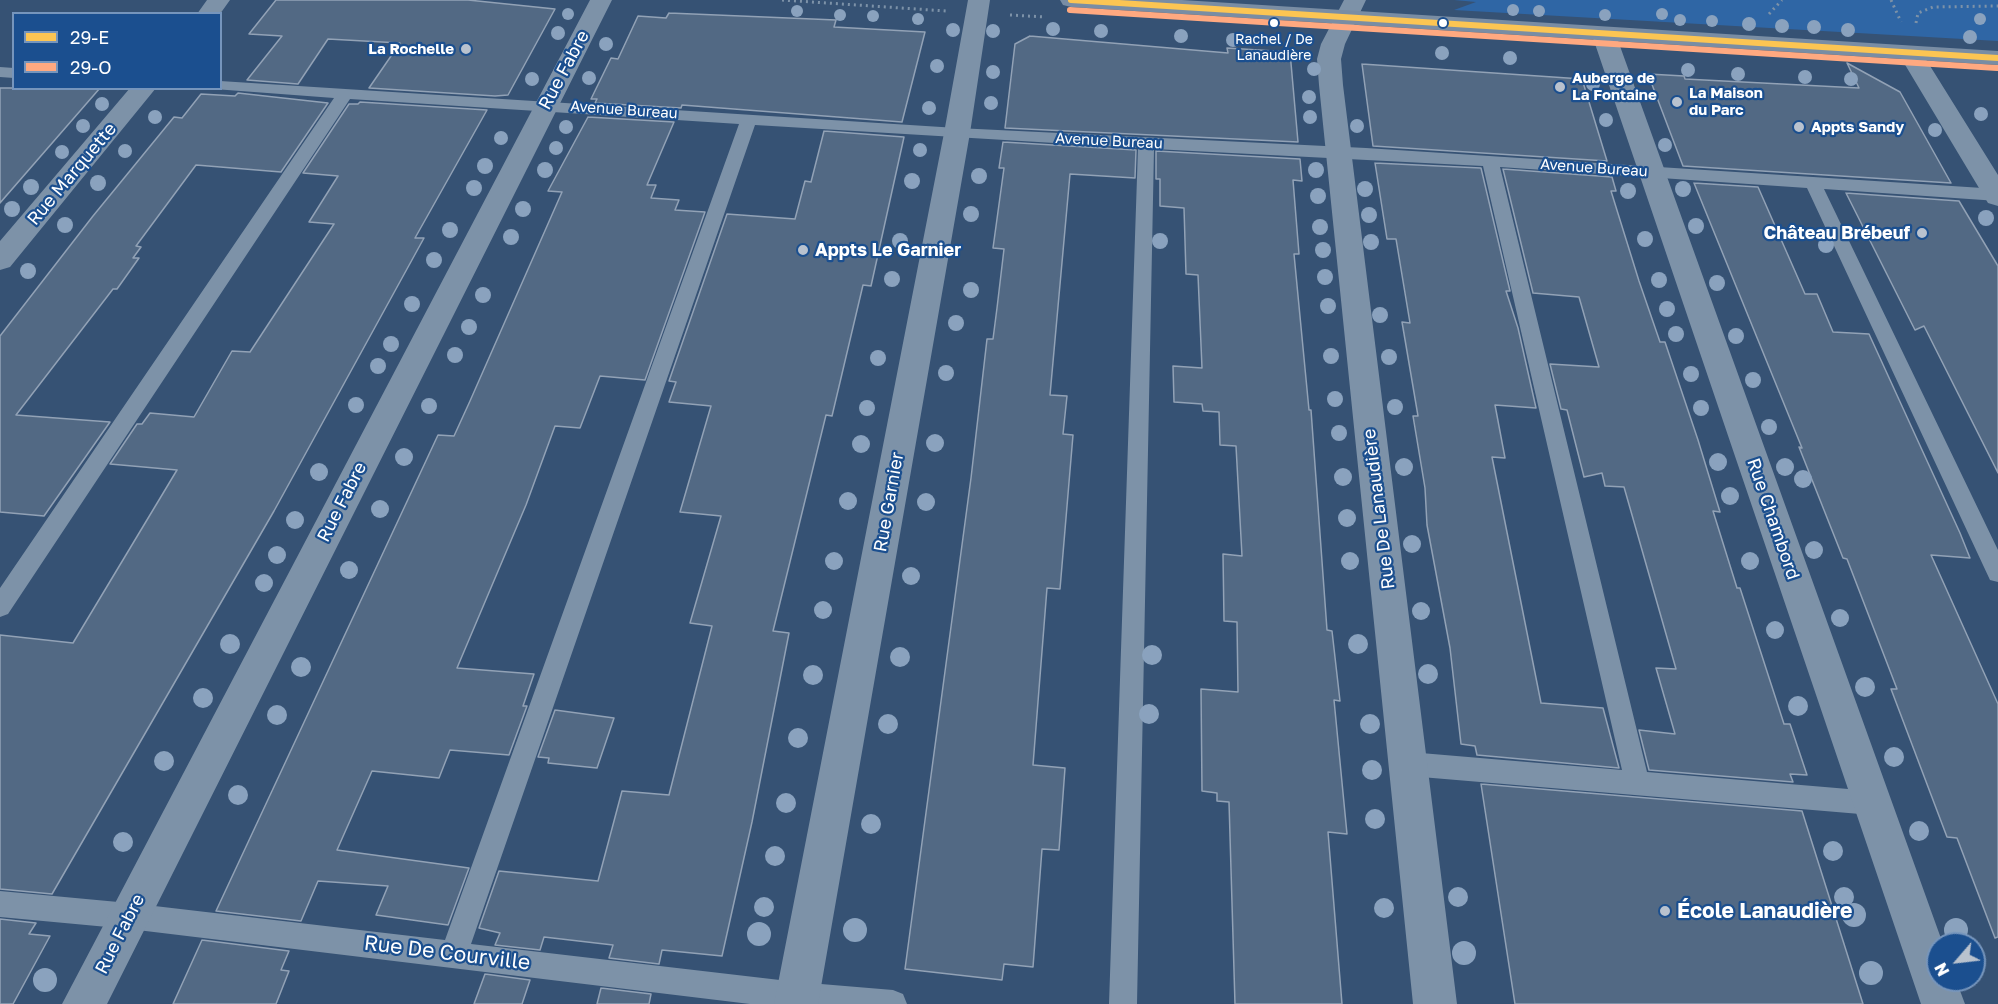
<!DOCTYPE html>
<html>
<head>
<meta charset="utf-8">
<style>
  body { margin:0 }
  #map { position:relative; width:1998px; height:1004px; overflow:hidden; background:#365274; font-family:"Golos Text",sans-serif }
  canvas { display:block }
  .legend { position:absolute; left:12px; top:12px; width:210px; height:78px; box-sizing:border-box; background:#1b4f8f; border:2px solid #7695bc; margin:0; padding:8px 10px; list-style:none; font-size:18px; color:#fff }
  .legend li { display:flex; align-items:center; gap:12px; height:30px }
  .legend b { width:30px; border:2px solid #7695bc }
  .north { position:absolute; left:1926px; top:932px; width:60px; height:60px; box-sizing:border-box; background:#1b4f8f; border:2px solid #7695bc; border-radius:50%; rotate:242deg; font-size:16px; font-weight:700; line-height:24px; text-align:center; color:#fff }
  .north::after { content:''; display:block; margin:auto; width:21px; height:27px; background:#b9c2ce; clip-path:polygon(50% 0,100% 100%,50% 72%,0 100%) }
</style>
</head>
<body>
<div id="map">
<canvas width="1998" height="1004"></canvas>
<ul class="legend">
<li><b style="height:8px;background:#fcc553"></b>29-E</li>
<li><b style="height:8px;background:#ffa980"></b>29-O</li>
</ul>
<div class="north">N</div>
</div>
<script>
const ctx = document.querySelector('canvas').getContext('2d');
ctx.lineJoin = 'round';
function paint(path, color) {
  ctx.fillStyle = color;
  ctx.fill(path, 'evenodd');
}
function toPath(rows) {
  const path = new Path2D();
  for (const r of rows) {
    path.moveTo(r[0], r[1]);
    for (let i = 2; i < r.length; i += 2) path.lineTo(r[i], r[i + 1]);
  }
  return path;
}
function trace(path, color, width, dash) {
  ctx.strokeStyle = color;
  ctx.lineWidth = width;
  ctx.lineCap = dash ? 'butt' : 'round';
  ctx.setLineDash(dash || []);
  ctx.stroke(path);
}
function label(font, color, halo, rows, align = 'center') {
  ctx.font = font + ' "Golos Text",sans-serif';
  ctx.lineWidth = 4.5;
  ctx.setLineDash([]);
  ctx.textBaseline = 'middle';
  ctx.strokeStyle = halo;
  ctx.fillStyle = color;
  for (const [text, x, y, turn = 0] of rows) {
    ctx.save();
    ctx.translate(x, y);
    ctx.rotate((+turn || 0) * Math.PI / 180);
    ctx.textAlign = isNaN(turn) ? turn : align;
    if (halo) ctx.strokeText(text, 0, 0);
    ctx.fillText(text, 0, 0);
    ctx.restore();
  }
}
paint(toPath([
  [1454,0,1998,0,1998,41,1454,10,1476,2]
]), '#2f66a5');
const building = toPath([
  [276,0,468,0,555,9,508,95,495,96,369,88,400,43,328,39,298,84,247,80,282,36,249,34,276,0],
  [669,13,836,20,834,27,925,32,902,122,682,105,681,108,595,103,597,99,591,99,611,58,618,59,638,16,666,18,669,13],
  [1030,36,1228,53,1227,48,1290,52,1298,142,1005,128,1015,44,1030,36],
  [1847,63,1900,92,1951,183,1683,166,1648,74,1684,76,1685,79,1859,88,1847,63],
  [1362,64,1582,79,1607,161,1373,146,1362,64],
  [0,88,100,88,0,203,0,88],
  [238,93,328,103,281,172,196,165,136,246,141,247,133,258,139,258,117,289,113,289,16,415,110,422,44,516,0,512,0,336,93,216,174,117,182,118,201,94,235,96,238,93],
  [360,102,487,110,415,238,424,238,274,511,52,894,0,889,0,635,73,643,177,470,110,464,137,424,142,424,150,413,194,417,232,351,250,352,334,224,309,222,338,176,303,173,349,104,358,104,360,102],
  [588,117,674,122,647,185,656,185,651,198,679,200,675,210,705,212,645,380,600,376,580,428,555,426,526,505,457,668,534,674,523,706,527,706,509,755,450,750,439,778,372,771,337,850,469,868,448,925,376,915,388,886,318,881,301,921,216,911,438,435,454,436,470,401,562,192,548,191,588,117],
  [824,131,904,137,871,286,863,285,832,416,826,415,773,631,789,633,752,822,722,956,662,950,659,964,609,958,613,945,544,937,540,950,495,945,500,933,479,928,499,871,598,881,622,791,669,795,712,626,690,623,721,516,680,512,711,406,669,402,676,382,669,381,727,214,795,219,805,181,811,182,824,131],
  [1003,142,1136,150,1135,178,1070,174,1050,395,1067,396,1063,434,1073,435,1060,589,1047,588,1033,765,1065,768,1059,850,1042,849,1033,967,1004,964,1002,980,905,969,971,478,987,339,993,339,997,308,1004,249,993,248,1004,168,999,168,1003,142],
  [1156,151,1300,159,1302,181,1293,180,1299,254,1294,254,1309,410,1311,410,1327,630,1332,631,1340,701,1334,700,1347,834,1328,832,1342,1004,1235,1004,1229,802,1217,801,1217,793,1202,791,1201,689,1238,692,1237,622,1224,621,1223,554,1242,556,1236,446,1220,445,1219,412,1203,411,1202,404,1174,402,1173,366,1202,368,1198,275,1186,274,1184,208,1160,206,1160,179,1156,179,1156,151],
  [1375,163,1481,168,1510,291,1506,291,1518,328,1536,408,1495,405,1505,458,1492,457,1541,703,1603,708,1619,768,1477,755,1475,746,1461,744,1450,648,1427,525,1425,488,1413,416,1418,416,1402,322,1410,323,1396,239,1387,239,1375,163],
  [1503,169,1612,177,1616,191,1611,191,1639,281,1660,342,1665,342,1698,440,1720,512,1713,511,1737,588,1740,588,1784,724,1790,724,1807,775,1790,774,1793,782,1649,770,1639,730,1675,734,1656,668,1676,669,1624,487,1605,486,1602,473,1584,477,1567,410,1561,409,1550,364,1599,367,1579,297,1533,293,1503,169],
  [1694,183,1758,187,1805,294,1817,294,1833,332,1869,334,1960,533,1970,558,1931,555,1998,704,1998,937,1995,938,1957,838,1947,837,1891,689,1897,689,1847,559,1843,558,1799,447,1802,448,1694,183],
  [1846,193,1959,201,1998,266,1998,473,1924,326,1915,330,1846,193],
  [555,710,614,718,597,768,548,763,549,758,538,757,555,710],
  [1481,784,1802,811,1863,1004,1515,1004,1481,784],
  [0,919,36,923,29,934,50,936,13,1004,0,1004,0,919],
  [202,940,289,951,281,970,289,971,276,1004,173,1004,202,940],
  [485,974,530,980,522,1004,474,1004,485,974],
  [601,988,651,994,649,1004,597,1004,601,988]
]);
paint(building, '#526984');
trace(building, '#92a2b6', 1.5);
trace(toPath([
  [782,0,946,11],
  [1891,0,1901,22],
  [1769,14,1782,0],
  [1010,15,1045,17],
  [1916,23,1918,13,1933,7,1998,6]
]), '#7d92a8', 3, [2, 4]);
paint(toPath([
  [0,67,14,68,14,78,0,77,0,67],
  [220,81,957,128,1366,148,1998,189,1998,201,1824,189,1998,550,1998,582,1990,580,1807,188,1500,167,1647,772,1872,791,1881,794,1884,803,1881,812,1872,815,1409,776,1400,772,1397,764,1400,756,1409,752,1622,770,1483,166,1154,149,1137,1004,1109,1004,1138,148,755,125,471,944,797,982,893,990,903,994,907,1004,750,1004,129,929,0,917,0,891,129,903,445,940,739,124,350,99,8,614,0,617,0,588,334,98,214,89,220,88,220,81]
]), '#7d92a8');
paint(toPath([
  [207,0,230,0,220,14,197,14,207,0],
  [590,0,612,0,107,1004,62,1004,590,0],
  [968,0,990,0,970,133,818,1004,774,1004,944,133,968,0],
  [1344,0,1366,0,1345,44,1341,59,1343,85,1457,1004,1413,1004,1319,85,1317,59,1321,44,1344,0],
  [1604,28,1612,30,1616,35,1943,944,1938,944,1938,980,1956,980,1965,1004,1921,1004,1592,35,1596,30,1604,28],
  [1910,46,1918,48,1922,53,1998,175,1998,206,1988,203,1898,53,1902,48,1910,46],
  [130,88,156,88,10,267,0,270,0,241,130,88]
]), '#7d92a8');
paint(toPath([
  [1060,0,1182,0,1998,51,1998,65,1071,7,1063,5,1060,0]
]), '#798da4');
trace(toPath([
  [1071,0,1998,58]
]), '#fcc553', 6);
trace(toPath([
  [1070,10,1997,68]
]), '#ffa980', 6);
ctx.fillStyle = '#8aa2be';
for (const [x, y, r] of [
  [1513,10,6],
  [797,11,6],
  [1539,11,6],
  [568,14,6],
  [1662,14,6],
  [840,15,6],
  [1605,15,6],
  [873,16,6],
  [918,19,6],
  [1980,19,6],
  [1680,20,6],
  [1712,21,6],
  [1749,24,7],
  [1782,26,7],
  [1814,27,7],
  [1053,29,7],
  [953,30,7],
  [1848,30,7],
  [993,31,7],
  [1101,31,7],
  [558,33,7],
  [1181,36,7],
  [1970,37,7],
  [1233,40,7],
  [606,44,7],
  [1442,53,7],
  [1510,58,7],
  [937,66,7],
  [1314,69,7],
  [1688,70,7],
  [993,72,7],
  [1738,74,7],
  [1805,77,7],
  [589,78,7],
  [532,79,7],
  [1851,79,7],
  [1593,84,7],
  [1309,97,7],
  [991,103,7],
  [102,104,7],
  [929,108,7],
  [1981,114,7],
  [155,117,7],
  [1310,117,7],
  [1606,120,7],
  [83,126,7],
  [1357,126,7],
  [566,127,7],
  [1935,130,7],
  [501,138,7],
  [1665,145,7],
  [556,148,7],
  [920,150,7],
  [125,151,7],
  [62,152,7],
  [485,166,8],
  [545,170,8],
  [1316,170,8],
  [979,176,8],
  [912,181,8],
  [98,183,8],
  [31,187,8],
  [474,188,8],
  [1365,189,8],
  [1683,189,8],
  [1628,191,8],
  [1318,196,8],
  [12,209,8],
  [523,209,8],
  [971,214,8],
  [1369,215,8],
  [1986,218,8],
  [65,225,8],
  [1696,226,8],
  [1320,227,8],
  [450,230,8],
  [511,237,8],
  [1645,239,8],
  [900,241,8],
  [1160,241,8],
  [1371,242,8],
  [1826,245,8],
  [1323,250,8],
  [434,260,8],
  [28,271,8],
  [1325,277,8],
  [892,279,8],
  [1659,280,8],
  [1717,283,8],
  [971,290,8],
  [483,295,8],
  [412,304,8],
  [1328,306,8],
  [1667,309,8],
  [1380,315,8],
  [956,323,8],
  [469,327,8],
  [1676,334,8],
  [1736,336,8],
  [391,344,8],
  [455,355,8],
  [1331,356,8],
  [1389,357,8],
  [878,358,8],
  [378,366,8],
  [946,373,8],
  [1691,374,8],
  [1753,380,8],
  [1335,399,8],
  [356,405,8],
  [429,406,8],
  [1395,407,8],
  [867,408,8],
  [1701,408,8],
  [1769,427,8],
  [1339,433,8],
  [935,443,9],
  [861,444,9],
  [404,457,9],
  [1718,462,9],
  [1404,467,9],
  [1785,467,9],
  [319,472,9],
  [1343,477,9],
  [1803,479,9],
  [1730,496,9],
  [848,501,9],
  [926,502,9],
  [380,509,9],
  [1347,518,9],
  [295,520,9],
  [1412,544,9],
  [1814,550,9],
  [277,555,9],
  [834,561,9],
  [1350,561,9],
  [1750,561,9],
  [349,570,9],
  [911,576,9],
  [264,583,9],
  [823,610,9],
  [1421,611,9],
  [1840,618,9],
  [1775,630,9],
  [230,644,10],
  [1358,644,10],
  [1152,655,10],
  [900,657,10],
  [301,667,10],
  [1428,674,10],
  [813,675,10],
  [1865,687,10],
  [203,698,10],
  [1798,706,10],
  [1149,714,10],
  [277,715,10],
  [888,724,10],
  [1370,724,10],
  [798,738,10],
  [1894,757,10],
  [164,761,10],
  [1372,770,10],
  [238,795,10],
  [786,803,10],
  [1375,819,10],
  [871,824,10],
  [1919,831,10],
  [123,842,10],
  [1833,851,10],
  [775,856,10],
  [1458,897,10],
  [1844,897,10],
  [764,907,10],
  [1384,908,10],
  [1854,915,12],
  [855,930,12],
  [1956,930,12],
  [759,934,12],
  [1464,953,12],
  [1871,973,12],
  [45,980,12]
]) {
  ctx.beginPath();
  ctx.arc(x, y, r, 0, 2 * Math.PI);
  ctx.fill();
}
for (const [x, y, r, color] of [
  [1274,23,5,"#fff"],
  [1443,23,5,"#fff"],
  [466,49,6,"#b9c2ce"],
  [1560,87,6,"#b9c2ce"],
  [1677,102,6,"#b9c2ce"],
  [1799,127,6,"#b9c2ce"],
  [1922,233,6,"#b9c2ce"],
  [803,250,6,"#b9c2ce"],
  [1665,911,6,"#b9c2ce"]
]) {
  const dot = new Path2D();
  dot.arc(x, y, r, 0, 2 * Math.PI);
  ctx.fillStyle = color;
  ctx.fill(dot);
  trace(dot, '#1b4f8f', 2);
}
label('14px', '#fff', '#1b4f8f', [
  ["Rachel / De",1274,40],
  ["Lanaudière",1274,56]
]);
label('bold 15px', '#fff', '#1b4f8f', [
  ["La Rochelle",454,49,"right"],
  ["Auberge de",1572,78],
  ["La Fontaine",1572,95],
  ["La Maison",1689,93],
  ["du Parc",1689,110],
  ["Appts Sandy",1811,127]
], 'left');
label('15px', '#fff', '#1b4f8f', [
  ["Avenue Bureau",624,110,4],
  ["Avenue Bureau",1109,141,3],
  ["Avenue Bureau",1594,168,4]
]);
label('18px', '#fff', '#1b4f8f', [
  ["Rue Fabre",564,70,-62],
  ["Rue Marquette",72,174,-50],
  ["Rue Fabre",342,502,-63],
  ["Rue Garnier",889,502,-80],
  ["Rue De Lanaudière",1379,509,-97],
  ["Rue Chambord",1773,519,71],
  ["Rue Fabre",120,934,-63]
]);
label('bold 18px', '#fff', '#1b4f8f', [
  ["Château Brébeuf",1910,233],
  ["Appts Le Garnier",815,250,"left"]
], 'right');
label('bold 21px', '#fff', '#1b4f8f', [
  ["École Lanaudière",1677,911]
], 'left');
label('21px', '#fff', '#1b4f8f', [
  ["Rue De Courville",447,953,7]
]);
</script>
</body>
</html>
